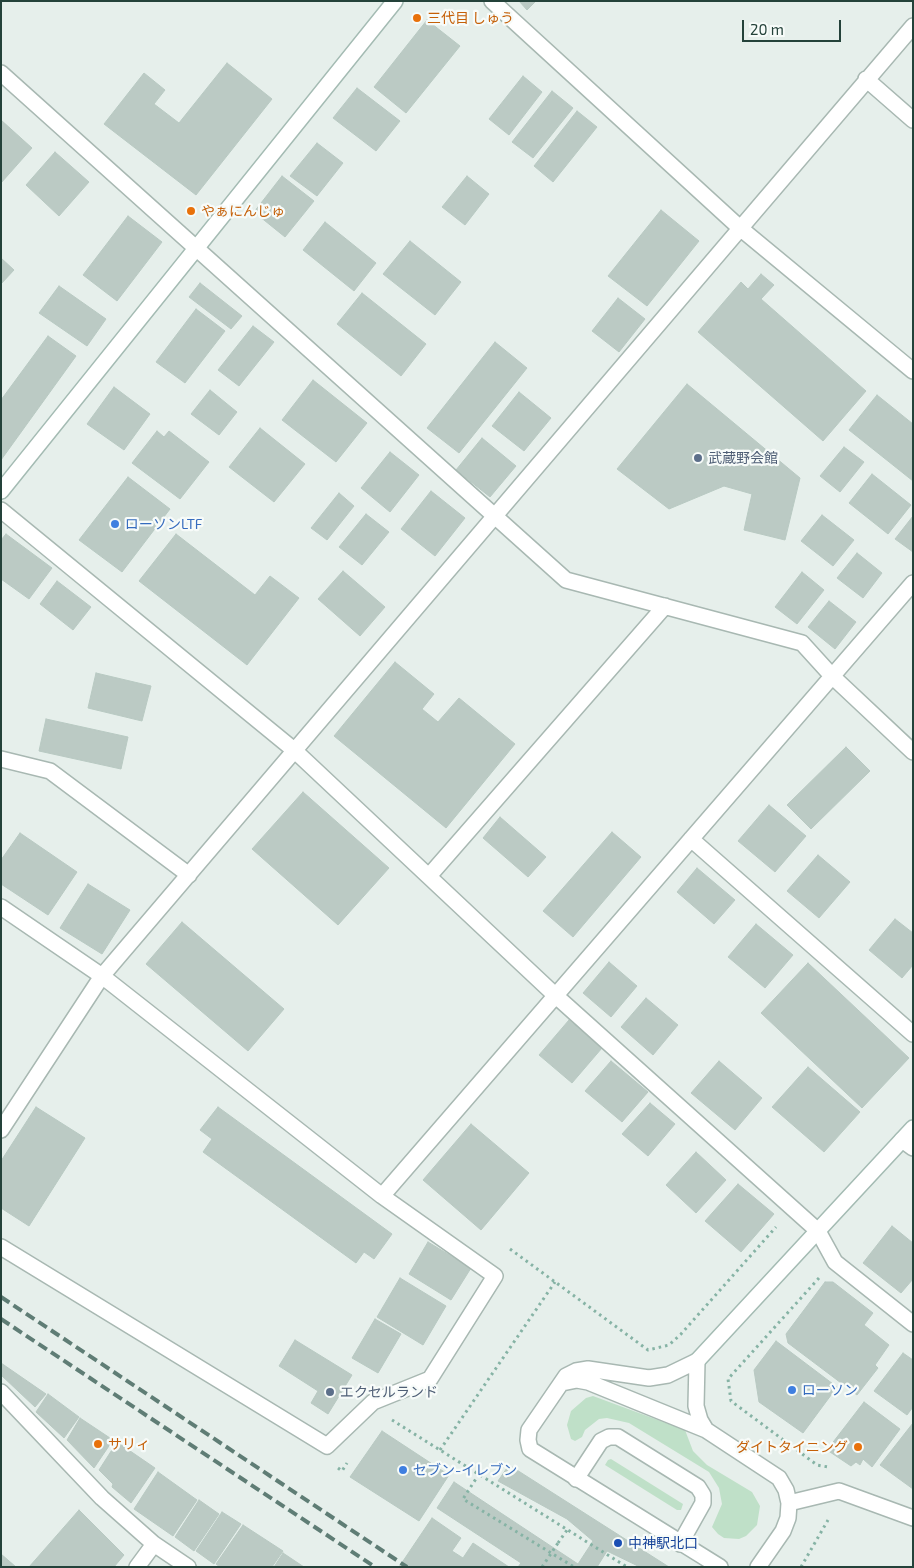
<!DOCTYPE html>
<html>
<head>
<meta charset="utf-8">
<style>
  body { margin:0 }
  #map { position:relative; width:914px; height:1568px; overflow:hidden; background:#e6efeb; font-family:"Exo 2",sans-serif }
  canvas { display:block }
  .frame { position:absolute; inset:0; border:2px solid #24423a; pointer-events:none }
  .scale { position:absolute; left:742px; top:20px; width:99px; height:22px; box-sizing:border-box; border:2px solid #24423a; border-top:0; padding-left:6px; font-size:15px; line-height:18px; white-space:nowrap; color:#24423a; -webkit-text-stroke:4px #f7fbf9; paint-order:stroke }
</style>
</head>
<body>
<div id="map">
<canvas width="914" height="1568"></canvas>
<div class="frame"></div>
<div class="scale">20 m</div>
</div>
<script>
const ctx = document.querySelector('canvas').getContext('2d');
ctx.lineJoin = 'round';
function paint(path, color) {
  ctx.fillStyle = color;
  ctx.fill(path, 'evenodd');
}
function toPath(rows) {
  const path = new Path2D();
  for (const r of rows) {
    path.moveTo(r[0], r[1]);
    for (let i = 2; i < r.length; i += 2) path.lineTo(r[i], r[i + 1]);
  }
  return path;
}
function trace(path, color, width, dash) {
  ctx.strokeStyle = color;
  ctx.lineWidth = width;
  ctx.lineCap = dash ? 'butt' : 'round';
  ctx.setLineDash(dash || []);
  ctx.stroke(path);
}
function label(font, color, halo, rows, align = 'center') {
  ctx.font = font + ' "Exo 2","Noto Sans JP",sans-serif';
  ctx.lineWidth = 4.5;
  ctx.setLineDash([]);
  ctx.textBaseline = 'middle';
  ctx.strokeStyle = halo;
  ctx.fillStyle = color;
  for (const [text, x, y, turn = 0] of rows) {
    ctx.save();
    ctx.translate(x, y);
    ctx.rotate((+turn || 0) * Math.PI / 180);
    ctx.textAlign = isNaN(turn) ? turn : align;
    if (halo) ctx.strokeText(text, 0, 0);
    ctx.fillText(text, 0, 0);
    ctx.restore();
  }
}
paint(toPath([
  [593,1396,685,1430,693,1451,707,1465,752,1492,760,1506,757,1525,746,1536,739,1539,724,1538,718,1534,712,1527,722,1504,719,1488,709,1472,629,1423,607,1418,599,1419,585,1430,582,1437,575,1441,571,1439,567,1425,571,1411,586,1398],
  [611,1459,683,1504,681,1510,677,1510,605,1465,608,1460]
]), '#bfe0c8');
const building = toPath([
  [519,1,536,1,527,10,519,1],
  [427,20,460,46,406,113,374,87,427,20],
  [227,63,272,99,196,195,104,124,144,73,165,90,154,104,179,123,227,63],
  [523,76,542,92,509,135,489,119,523,76],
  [357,88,400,121,376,151,333,118,357,88],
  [552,91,573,108,533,158,512,142,552,91],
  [577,111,597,127,553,182,534,166,577,111],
  [1,120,32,148,1,183,1,120],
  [317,143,343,163,317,196,290,176,317,143],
  [55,152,89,182,59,216,26,185,55,152],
  [282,176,314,201,285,237,254,212,282,176],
  [467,176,489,194,465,225,442,207,467,176],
  [661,210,699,241,647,306,608,276,661,210],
  [128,216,162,242,117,301,83,275,128,216],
  [325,222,376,263,354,291,303,250,325,222],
  [410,241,461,282,435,315,383,274,410,241],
  [1,258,14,270,1,284,1,258],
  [761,274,774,285,761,299,866,391,823,441,698,332,741,282,748,289,761,274],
  [200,283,242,316,231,329,189,297,200,283],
  [59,286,106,319,87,346,39,313,59,286],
  [362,293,426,344,401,376,337,324,362,293],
  [618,298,645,319,619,352,592,331,618,298],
  [196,309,225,331,185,383,156,362,196,309],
  [253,326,274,342,239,386,218,370,253,326],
  [48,336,76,356,1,460,1,400,48,336],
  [495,342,527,368,459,453,427,428,495,342],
  [313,380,367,423,336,462,282,420,313,380],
  [687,384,800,478,785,540,744,530,752,494,724,486,669,509,617,469,687,384],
  [114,387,150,414,124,450,87,424,114,387],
  [210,390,237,412,219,435,191,414,210,390],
  [519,392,551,418,524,451,492,426,519,392],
  [877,395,913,424,913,481,849,430,877,395],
  [260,428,305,464,274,502,229,467,260,428],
  [157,431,164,437,169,431,209,462,180,499,132,463,157,431],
  [482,438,516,466,490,497,456,470,482,438],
  [844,447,864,462,840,492,820,476,844,447],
  [390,452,419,475,390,512,361,488,390,452],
  [872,474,911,505,888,534,849,503,872,474],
  [128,477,170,509,122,572,79,540,128,477],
  [431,491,465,518,435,556,401,529,431,491],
  [339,493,354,506,327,540,311,528,339,493],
  [366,514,389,532,362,565,339,547,366,514],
  [822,515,854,540,833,566,801,541,822,515],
  [913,516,913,552,895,539,913,516],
  [6,534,52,568,29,599,1,579,1,540,6,534],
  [176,534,255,595,270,576,299,598,247,665,139,581,176,534],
  [857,553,882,573,863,598,837,578,857,553],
  [343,571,385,607,360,636,318,599,343,571],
  [802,572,824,590,797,624,775,607,802,572],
  [57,581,91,607,73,630,40,604,57,581],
  [829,601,856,622,835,649,808,627,829,601],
  [395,662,434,694,422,709,438,722,459,698,515,744,446,828,334,736,395,662],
  [96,673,151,686,142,721,88,708,96,673],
  [46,719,128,737,121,769,39,751,46,719],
  [846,747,870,771,811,829,787,805,846,747],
  [303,792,389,868,338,925,252,849,303,792],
  [769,805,806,836,775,872,738,841,769,805],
  [500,817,546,857,528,877,483,838,500,817],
  [612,832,641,857,573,937,543,911,612,832],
  [20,833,77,872,48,915,1,884,1,860,20,833],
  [818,855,850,882,819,918,787,891,818,855],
  [697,868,735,900,714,924,677,892,697,868],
  [88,884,130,910,102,954,60,928,88,884],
  [895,919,913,933,913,965,902,978,869,950,895,919],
  [182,922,284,1009,248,1051,146,964,182,922],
  [756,924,793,955,765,988,728,957,756,924],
  [609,962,637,986,611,1017,583,993,609,962],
  [808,963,909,1058,862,1108,761,1013,808,963],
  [646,998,678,1025,653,1055,621,1027,646,998],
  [569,1020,602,1048,572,1083,539,1055,569,1020],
  [611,1061,648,1092,622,1122,585,1091,611,1061],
  [719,1061,762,1098,735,1130,691,1093,719,1061],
  [808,1067,860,1112,824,1152,772,1107,808,1067],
  [650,1103,675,1124,648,1156,622,1134,650,1103],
  [36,1107,85,1138,29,1226,1,1208,1,1161,36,1107],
  [218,1107,392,1234,374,1259,364,1252,356,1263,203,1152,212,1139,200,1130,218,1107],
  [471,1124,529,1173,481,1230,423,1180,471,1124],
  [696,1152,726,1180,696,1213,666,1185,696,1152],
  [738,1184,774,1214,741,1252,705,1221,738,1184],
  [892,1226,913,1243,913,1279,901,1293,863,1263,892,1226],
  [428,1242,471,1268,451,1300,409,1274,428,1242],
  [400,1278,446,1306,423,1345,377,1317,400,1278],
  [825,1282,833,1282,873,1313,864,1325,889,1345,875,1365,878,1368,857,1395,788,1343,786,1334,825,1282],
  [375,1319,401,1334,378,1373,352,1358,375,1319],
  [295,1340,352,1375,328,1414,311,1403,318,1391,279,1366,295,1340],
  [776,1341,837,1387,803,1433,759,1402,754,1370,776,1341],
  [903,1353,913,1360,913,1407,907,1415,874,1391,903,1353],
  [1,1363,46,1394,35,1407,1,1375,1,1363],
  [48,1394,79,1417,64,1438,36,1412,48,1394],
  [864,1402,900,1429,872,1467,863,1459,860,1465,856,1462,851,1466,827,1450,864,1402],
  [80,1418,113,1440,94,1468,67,1440,80,1418],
  [913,1423,913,1489,880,1465,913,1423],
  [382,1431,449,1475,419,1521,350,1477,382,1431],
  [117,1442,155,1468,131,1503,112,1487,113,1484,99,1470,117,1442],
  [509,1465,669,1567,640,1567,607,1551,597,1567,581,1567,578,1564,593,1541,567,1519,498,1481,509,1465],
  [158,1472,197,1500,173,1536,134,1509,158,1472],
  [454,1482,578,1564,581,1567,518,1567,521,1563,437,1508,454,1482],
  [199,1500,219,1514,194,1551,175,1537,199,1500],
  [79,1510,124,1555,114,1567,29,1567,79,1510],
  [222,1512,241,1524,214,1564,196,1551,222,1512],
  [432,1518,461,1538,452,1551,463,1558,473,1543,509,1567,399,1567,432,1518],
  [243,1525,283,1551,272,1567,220,1567,216,1564,243,1525],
  [283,1553,304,1567,274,1567,283,1553],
  [1,1554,16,1567,1,1567,1,1554]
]);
paint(building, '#bbcac4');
trace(building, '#b8c9c2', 1);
const lane = toPath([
  [576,1479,601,1441,609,1437,618,1437,698,1487,703,1495,703,1503,680,1544]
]);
const street = toPath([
  [492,1,740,228,913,371],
  [1,73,566,580,802,643,832,676,913,752],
  [866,79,913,120],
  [1,510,294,750,556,996,818,1231,835,1262,913,1324],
  [1,759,50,771,189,875],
  [691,839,913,1034],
  [429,876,665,606],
  [1,907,102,976,382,1196,495,1276,430,1379,373,1402,327,1446,1,1247],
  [1,1130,102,976,913,26],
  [902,1140,913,1148],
  [382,1196,913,583],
  [562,1383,577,1380,588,1382,706,1430],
  [1,1392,102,1498,154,1544,188,1567],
  [789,1503,839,1491,913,1518],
  [137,1567,154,1544],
  [720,1567,530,1449,528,1440,529,1430,566,1376,576,1371,588,1369,649,1378,668,1375,697,1361,696,1406,700,1420,706,1430,779,1478,786,1490,789,1503,788,1518,783,1531,758,1567]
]);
const secondary = toPath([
  [1,491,395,1],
  [697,1361,913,1128]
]);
trace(lane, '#a8b8b2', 18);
trace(street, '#a8b8b2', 18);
trace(secondary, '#a4bbb3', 18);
trace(toPath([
  [510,1249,648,1350,669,1345,681,1334,776,1227],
  [819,1278,728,1379,731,1401,817,1465,828,1467],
  [392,1420,627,1567],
  [440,1450,555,1282],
  [338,1468,342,1471,347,1463],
  [479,1474,463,1499,574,1567],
  [558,1543,567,1530],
  [801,1567,828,1520]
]), '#86b3a5', 3, [2.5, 4]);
trace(lane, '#fff', 15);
trace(street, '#fff', 15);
trace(secondary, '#fff', 15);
trace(toPath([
  [1,1297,407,1567],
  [1,1319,375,1567]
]), '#5f7d75', 4, [10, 5]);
trace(toPath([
  [542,1567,558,1543]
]), '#86b3a5', 3, [2.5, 4]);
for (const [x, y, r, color] of [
  [417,18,5,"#e8710a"],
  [191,211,5,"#e8710a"],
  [698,458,5,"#5c6f8a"],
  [115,524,5,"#3f7fe0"],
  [792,1390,5,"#3f7fe0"],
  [330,1392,5,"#5c6f8a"],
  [98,1444,5,"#e8710a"],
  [858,1447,5,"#e8710a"],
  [403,1470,5,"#3f7fe0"],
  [618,1543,5,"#1a4fb4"]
]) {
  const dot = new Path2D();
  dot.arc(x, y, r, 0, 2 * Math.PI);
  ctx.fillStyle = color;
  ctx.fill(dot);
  trace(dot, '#f7fbf9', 2);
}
label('14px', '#c56008', '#f7fbf9', [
  ["三代目 しゅう",427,18],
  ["やぁにんじゅ",201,211],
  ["サリィ",108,1444],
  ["ダイトタイニング",848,1447,"right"]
], 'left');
label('14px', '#4e5e75', '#f7fbf9', [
  ["武蔵野会館",708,458],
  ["エクセルランド",340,1392]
], 'left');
label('14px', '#366cbe', '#f7fbf9', [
  ["ローソンLTF",125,524],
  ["ローソン",802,1390],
  ["セブン-イレブン",413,1470]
], 'left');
label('14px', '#164399', '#f7fbf9', [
  ["中神駅北口",628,1543]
], 'left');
</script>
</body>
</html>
